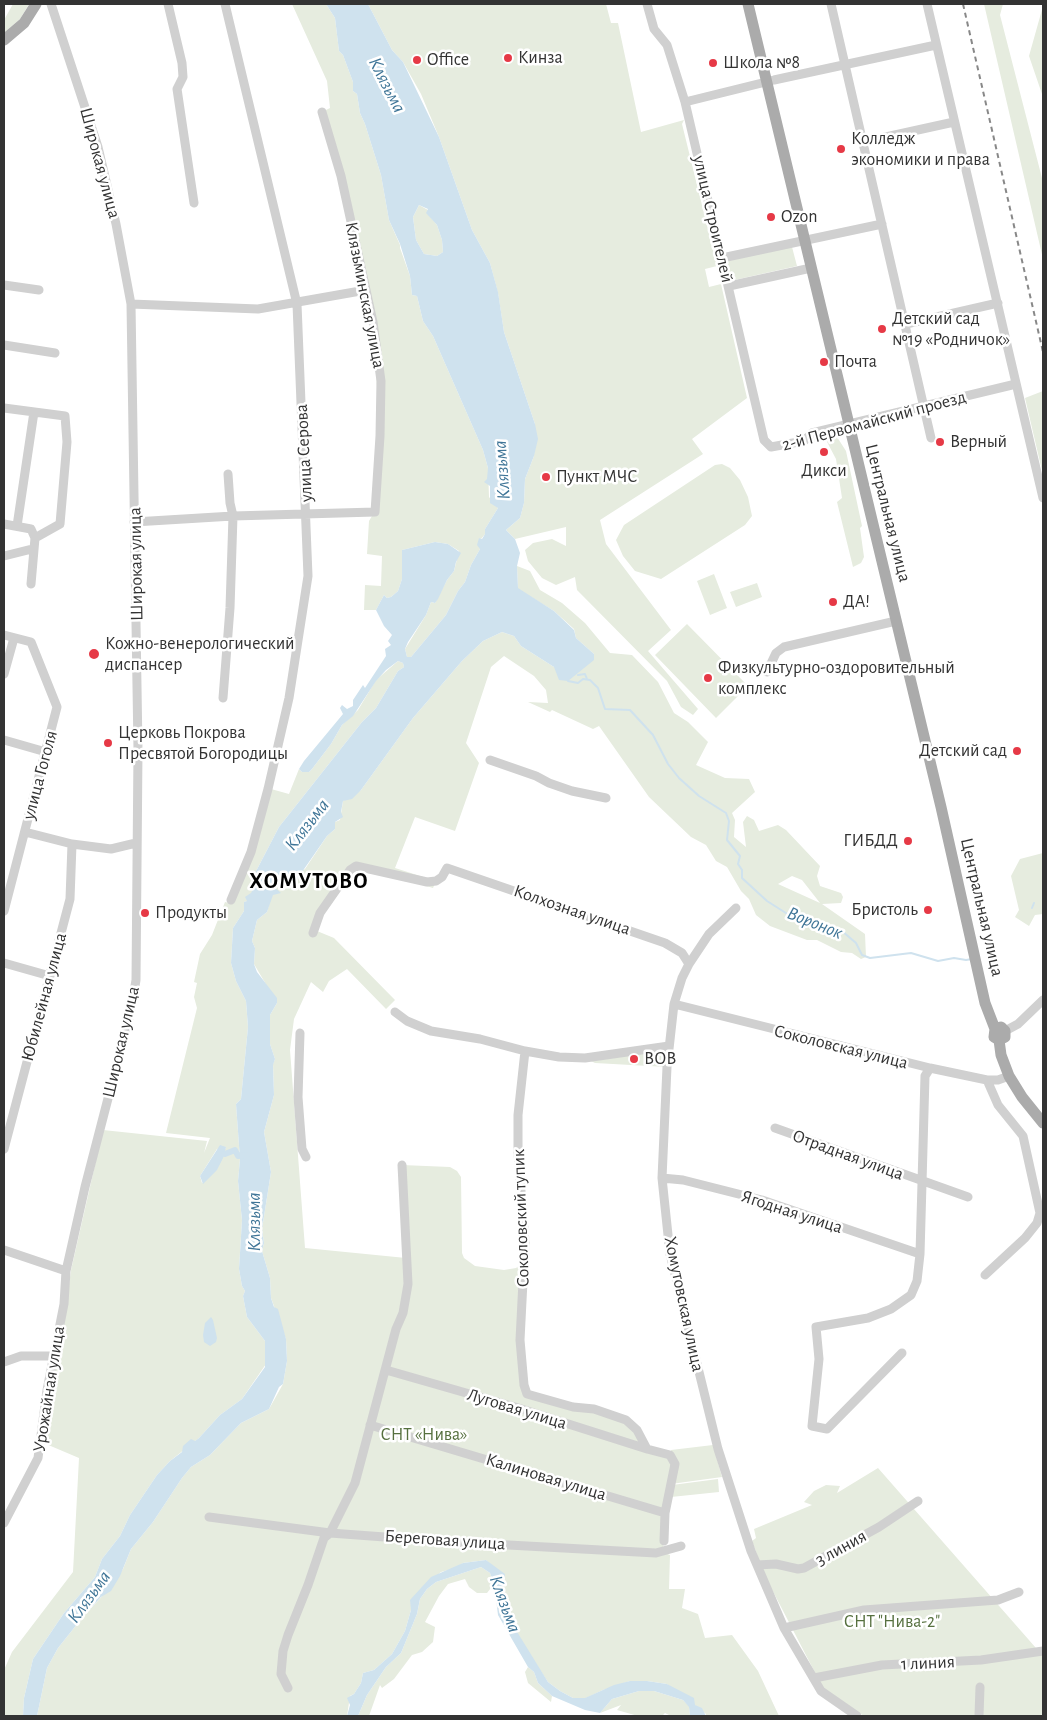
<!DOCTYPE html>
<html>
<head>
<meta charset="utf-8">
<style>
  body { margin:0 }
  #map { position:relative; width:1047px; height:1720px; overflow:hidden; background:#fff; font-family:"Alegreya Sans",sans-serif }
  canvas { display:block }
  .frame { position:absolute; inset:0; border:5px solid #333; pointer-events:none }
</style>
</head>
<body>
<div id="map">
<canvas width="1047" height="1720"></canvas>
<div class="frame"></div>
</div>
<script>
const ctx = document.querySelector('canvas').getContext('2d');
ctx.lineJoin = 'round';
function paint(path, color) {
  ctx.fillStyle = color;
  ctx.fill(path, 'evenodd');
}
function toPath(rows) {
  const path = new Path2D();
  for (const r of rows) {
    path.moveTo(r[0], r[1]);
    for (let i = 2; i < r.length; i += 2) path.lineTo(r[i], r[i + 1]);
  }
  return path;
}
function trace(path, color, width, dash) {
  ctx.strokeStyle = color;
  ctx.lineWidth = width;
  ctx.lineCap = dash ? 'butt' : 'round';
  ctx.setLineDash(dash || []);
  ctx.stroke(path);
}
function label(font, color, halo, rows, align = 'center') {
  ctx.font = font + ' "Alegreya Sans",sans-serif';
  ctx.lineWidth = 5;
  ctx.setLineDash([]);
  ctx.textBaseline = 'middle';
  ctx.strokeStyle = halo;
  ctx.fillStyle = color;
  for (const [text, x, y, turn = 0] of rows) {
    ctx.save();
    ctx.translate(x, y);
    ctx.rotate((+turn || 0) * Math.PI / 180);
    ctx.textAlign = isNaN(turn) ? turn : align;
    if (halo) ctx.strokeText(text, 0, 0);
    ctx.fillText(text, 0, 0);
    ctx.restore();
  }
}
paint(toPath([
  [13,4,29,4,20,19,4,33,4,20],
  [292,4,326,4,335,18,339,51,343,55,353,82,353,91,357,94,360,113,365,124,381,175,389,220,400,245,400,248,410,276,412,295,417,296,423,321,433,336,483,450,488,468,489,497,498,508,485,529,486,533,481,539,479,538,480,549,471,565,465,582,458,591,446,615,411,657,407,657,405,649,426,615,431,602,435,603,447,580,454,571,459,551,448,544,435,542,402,550,402,579,398,591,391,597,387,598,384,595,376,610,364,610,365,585,381,586,382,556,367,554,369,521,375,511,380,436,373,322,322,112,330,108,327,81],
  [368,4,606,4,611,23,618,23,641,132,684,120,682,124,717,266,705,269,709,287,721,284,747,398,692,439,703,454,600,520,606,544,671,630,648,651,698,709,693,715,681,707,667,681,577,590,575,577,556,585,542,578,528,561,525,550,533,543,552,539,566,546,566,527,515,539,506,530,520,518,524,503,525,479,534,456,535,424,504,332,498,293,490,263,472,230,439,137,421,94,403,62,392,50],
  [984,4,1003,4,1000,15,1043,182,1043,259],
  [1043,6,1043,97,1029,56],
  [419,205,428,210,427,213,437,225,442,240,443,252,437,256,424,254,416,240,413,217],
  [792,247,797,266,730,281,725,261],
  [1043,391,1043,475,1025,398],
  [826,433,837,437,846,451,862,526,860,528,864,557,861,563,853,567,837,502,842,498,836,459,826,440,814,442,813,436],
  [722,464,730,468,740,480,748,497,752,516,745,525,661,579,635,571,623,556,616,540,624,525,715,465],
  [517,566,530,571,540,590,562,603,585,623,610,653,632,655,658,682,674,713,688,722,708,742,696,765,725,778,749,779,755,792,732,813,735,820,734,837,746,847,743,822,747,816,754,820,759,831,778,825,786,830,820,866,817,876,820,886,841,893,843,897,841,903,822,904,865,934,866,957,861,959,852,953,841,952,817,940,807,940,770,926,756,915,749,899,741,891,727,867,716,861,706,845,691,837,649,797,599,726,593,729,552,710,550,712,528,702,548,703,546,690,534,676,504,656,491,667,466,743,479,763,455,831,415,817,395,868,436,881,433,888,386,874,355,870,319,921,317,931,334,938,395,1000,386,1009,347,969,329,981,323,992,311,982,294,1019,290,1050,305,1248,406,1258,402,1165,450,1167,457,1171,461,1177,462,1253,464,1258,475,1266,504,1270,516,1268,525,1261,520,1340,527,1394,626,1420,647,1449,674,1460,665,1513,663,1552,670,1555,669,1589,685,1589,682,1608,698,1614,705,1638,732,1635,758,1671,779,1716,706,1716,706,1714,667,1684,647,1681,630,1681,603,1690,586,1698,573,1698,560,1691,548,1682,524,1646,511,1622,503,1587,505,1578,486,1560,463,1563,455,1568,441,1572,411,1600,411,1610,405,1631,392,1654,374,1670,363,1673,361,1683,354,1694,350,1696,347,1716,37,1716,47,1668,58,1648,82,1618,106,1592,123,1569,131,1549,153,1522,182,1478,191,1467,210,1455,241,1423,269,1409,283,1384,287,1361,286,1339,271,1298,270,1278,262,1251,264,1243,262,1229,271,1172,264,1132,274,1095,273,1064,275,1059,270,1044,270,1015,277,1003,254,964,255,948,252,941,257,920,267,912,274,887,305,869,327,836,335,829,335,822,340,820,343,801,361,790,413,718,462,661,483,641,502,632,514,636,521,646,554,667,594,654,576,638,574,629,554,611,518,589],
  [792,876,802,880,820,903,778,884],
  [714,574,727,608,710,615,697,581],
  [757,583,762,597,736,607,730,592],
  [687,624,748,686,716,718,655,655],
  [398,661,403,663,404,667,398,671,376,708,362,722,279,827,253,877,255,886,248,901,244,902,244,911,233,928,231,963,236,981,246,1001,248,1027,241,1099,236,1104,240,1159,238,1181,242,1220,239,1269,242,1286,245,1291,243,1296,247,1317,265,1341,266,1364,242,1399,220,1415,199,1438,170,1461,157,1475,130,1515,120,1536,102,1559,95,1577,64,1613,33,1659,24,1698,23,1716,4,1716,4,1670,12,1652,73,1572,79,1458,46,1444,50,1392,66,1308,71,1270,103,1130,207,1141,204,1153,210,1138,166,1133,197,1008,194,997,197,983,194,982,200,954,212,935,225,902,233,904,246,872,271,789,289,794,299,769,302,772,309,772,312,769,331,744,342,725,358,710,376,680],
  [226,1147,217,1169,202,1183,200,1176,217,1149],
  [1043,853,1043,914,1035,915,1029,926,1015,917,1019,910,1011,876,1020,859],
  [669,1046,667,1067,595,1063,585,1058],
  [713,1445,722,1477,671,1484,671,1450],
  [878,1468,1043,1656,1043,1716,864,1716,824,1690,765,1576,752,1541,756,1538,754,1529,812,1505,804,1502,814,1491,826,1485,840,1486,837,1493],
  [718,1479,719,1492,671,1497,672,1485],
  [481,1567,490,1573,494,1584,487,1593,477,1593,469,1587,465,1579,448,1584,439,1596,425,1622,435,1627,433,1642,422,1652,412,1655,394,1679,382,1688,380,1685,369,1716,358,1716,367,1695,386,1667,401,1653,417,1614,420,1599,427,1589,436,1582],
  [528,1667,534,1672,538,1683,552,1696,551,1702,528,1683,525,1672],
  [639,1691,654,1691,683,1700,689,1706,690,1716,671,1716,665,1713,662,1716,638,1716,617,1710,621,1705,600,1713,612,1699]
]), '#e6ecdf');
paint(toPath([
  [326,4,368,4,392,50,403,62,439,137,472,230,490,263,498,292,504,332,535,424,538,439,534,456,525,479,524,503,520,518,506,530,515,539,520,553,517,566,518,588,554,611,574,630,576,638,594,654,594,660,568,681,559,680,554,667,521,646,514,636,502,632,483,641,462,661,413,718,361,790,352,799,343,801,341,812,343,817,335,822,335,829,327,836,293,885,284,881,274,887,281,893,273,895,267,912,257,920,252,941,255,948,254,964,257,972,277,998,277,1003,270,1015,270,1044,275,1059,273,1065,274,1095,264,1132,271,1172,262,1229,264,1243,262,1251,270,1278,271,1298,274,1307,278,1309,286,1339,287,1361,283,1384,279,1387,269,1409,241,1423,210,1455,191,1467,182,1478,153,1522,131,1549,120,1576,111,1591,101,1597,82,1618,58,1648,47,1668,37,1716,23,1716,24,1698,33,1659,64,1613,95,1577,102,1559,120,1536,130,1515,157,1475,170,1461,182,1452,183,1446,191,1439,195,1441,199,1438,220,1415,242,1399,265,1367,265,1341,247,1317,243,1296,245,1291,242,1286,239,1269,242,1220,238,1181,240,1159,236,1104,241,1099,248,1027,246,1001,236,981,231,963,233,928,244,911,244,902,247,901,245,897,251,893,255,886,253,877,279,827,362,722,376,708,398,671,404,667,403,663,398,661,386,670,376,681,353,716,342,725,331,744,312,769,309,772,302,772,299,769,304,761,343,714,340,708,342,705,347,709,353,706,353,700,363,685,365,688,386,656,385,649,391,645,388,641,392,635,384,626,376,610,384,595,387,598,391,597,398,591,402,579,402,550,435,542,448,544,461,553,456,562,454,571,447,580,438,599,435,603,431,602,426,615,408,642,405,649,407,657,411,657,446,615,458,591,465,582,471,565,480,549,477,545,479,538,482,539,485,534,485,529,498,508,490,503,490,486,484,482,487,479,488,468,483,450,433,336,423,321,417,296,412,295,410,276,400,244,389,220,381,175,365,124,360,113,357,94,353,91,353,82,343,55,339,51,335,18],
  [419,205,428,209,426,213,437,225,442,240,443,252,437,256,424,254,416,240,413,217],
  [220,1145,226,1147,224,1156,217,1170,203,1184,200,1176],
  [211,1317,213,1320,217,1338,216,1342,210,1346,204,1342,203,1335,205,1323],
  [486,1560,505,1574,503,1587,511,1622,548,1682,560,1691,573,1698,585,1698,614,1685,630,1681,647,1681,667,1684,694,1698,695,1705,702,1708,706,1716,690,1716,689,1707,683,1700,654,1691,639,1691,612,1699,600,1713,585,1710,552,1696,538,1683,534,1672,528,1667,498,1615,494,1584,490,1573,481,1567,436,1582,427,1589,420,1599,417,1614,401,1653,386,1667,367,1695,358,1716,347,1716,350,1705,347,1698,354,1694,361,1683,363,1673,374,1670,392,1654,405,1631,411,1610,410,1600,431,1577,463,1563]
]), '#cfe2ee');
trace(toPath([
  [578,675,585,674,587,679],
  [568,681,578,683,583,679,590,680,598,688,605,709,630,710,653,735,668,764,679,778,699,796,726,813,729,821,727,840,740,856,738,864,742,870,742,878,767,901,800,922,818,923,842,931,856,943,862,955,870,958,911,953,938,961,954,958,966,960,972,959],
  [1032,908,1034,903]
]), '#cfe2ee', 2);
trace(toPath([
  [225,1154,235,1150,238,1156,247,1155]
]), '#cfe2ee', 6);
trace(toPath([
  [168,4,182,63,183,77,177,89,194,203],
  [225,4,297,304,308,576,289,698,268,789,251,852,231,900],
  [647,4,654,29,667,45,685,102,764,440,771,447,804,441,812,433,1016,384],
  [831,4,931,438],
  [927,4,1043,498],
  [685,102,774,80,936,45],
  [863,142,954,122],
  [722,258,882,224],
  [4,285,39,290],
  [729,286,811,268],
  [131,304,258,309,366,290],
  [906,324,998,303],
  [4,345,55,353],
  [4,408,65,416,67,442,60,524,35,538],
  [134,522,233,516,375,512,380,436,381,381,373,322,341,176,322,112],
  [4,524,31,529,35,538,31,584],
  [17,526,34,412],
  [4,556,32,549],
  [4,635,31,642,57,707,4,911],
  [767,672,776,653,784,647,896,621],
  [4,674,14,638],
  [223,698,230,608,233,516,230,503,228,474],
  [4,740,46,752],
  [490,760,536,776,549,783,572,791,606,798],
  [25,832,72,844,111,849,136,843],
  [736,908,709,934,689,964,682,978,674,1004,667,1067,662,1178,670,1254,718,1449,751,1551,784,1628,821,1691,857,1716],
  [313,933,320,913,350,870,356,866,427,882,436,881,442,877,447,868,665,943,682,953,689,964],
  [4,963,50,976],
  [674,1004,930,1068,987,1080,998,1080,1009,1076],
  [395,1012,407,1021,431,1031,480,1039,525,1051,559,1057,585,1058,669,1046],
  [1005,1031,1018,1024,1043,1000],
  [300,1033,298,1097,302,1149,306,1157],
  [525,1051,518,1115,518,1153,525,1242,520,1340,524,1385,527,1394,573,1407,594,1409,626,1420,637,1430,647,1449,670,1455,675,1464,665,1513,664,1541],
  [775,1128,968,1197],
  [4,1149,70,899,72,844],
  [662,1178,683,1180,762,1200,920,1254],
  [4,1250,66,1271],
  [985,1275,1025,1238,1037,1223,1040,1213,1023,1136,998,1105,987,1080],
  [902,1353,827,1429,812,1426,819,1359,816,1327,868,1318,891,1309,911,1295,917,1281,920,1254,925,1076,930,1068],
  [4,1362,21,1356,54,1356],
  [386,1370,515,1407,647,1449],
  [370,1425,665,1513],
  [209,1517,330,1533,453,1542,656,1553,681,1546],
  [4,1523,38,1458,47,1390,64,1304,66,1271,85,1187,131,1010,136,980,138,750,131,304,116,224,98,147,51,4],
  [757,1565,776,1564,798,1569,804,1568,879,1527,918,1501],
  [784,1628,864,1610,998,1600,1019,1592],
  [814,1678,882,1665,981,1660,1043,1651],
  [288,1688,281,1674,283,1651,288,1635,308,1585,324,1538,330,1533,355,1483,396,1329,403,1313,408,1284,402,1165],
  [979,1716,980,1687]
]), '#d0d0d0', 9);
trace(toPath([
  [748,4,941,807,985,1003,995,1029,994,1037,999,1040],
  [4,40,24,23,36,4],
  [995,1029,1001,1027,1005,1031,1005,1037,999,1040],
  [999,1040,1001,1055,1009,1076,1022,1097,1043,1123]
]), '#ababab', 11);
trace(toPath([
  [963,4,1043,352]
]), '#888', 2, [5, 4]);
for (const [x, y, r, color] of [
  [508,58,5,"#e63946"],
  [417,60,5,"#e63946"],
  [713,63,5,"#e63946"],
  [841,149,5,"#e63946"],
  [771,217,5,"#e63946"],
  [882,329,5,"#e63946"],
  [824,362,5,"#e63946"],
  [940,442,5,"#e63946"],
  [824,452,5,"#e63946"],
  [546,477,5,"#e63946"],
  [833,602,5,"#e63946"],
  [94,654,6,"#e63946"],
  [708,678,5,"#e63946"],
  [108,743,5,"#e63946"],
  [1017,751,5,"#e63946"],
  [908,841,5,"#e63946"],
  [928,910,5,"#e63946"],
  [145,913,5,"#e63946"],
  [634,1059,5,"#e63946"]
]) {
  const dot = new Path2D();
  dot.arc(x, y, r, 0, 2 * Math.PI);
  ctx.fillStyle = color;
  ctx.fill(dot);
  trace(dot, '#fff', 2);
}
label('18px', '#333', '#fff', [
  ["Кинза",518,58],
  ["Office",427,60],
  ["Школа №8",723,63],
  ["Колледж",851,139],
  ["экономики и права",851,160],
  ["Ozon",781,217],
  ["Детский сад",892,319],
  ["№19 «Родничок»",892,340],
  ["Почта",834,362],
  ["Верный",950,442],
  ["Дикси",824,471,"center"],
  ["Пункт МЧС",556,477],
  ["ДА!",843,602],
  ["Кожно-венерологический",105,644],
  ["диспансер",105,665],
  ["Физкультурно-оздоровительный",718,668],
  ["комплекс",718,689],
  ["Церковь Покрова",118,733],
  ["Пресвятой Богородицы",118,754],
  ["Детский сад",1007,751,"right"],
  ["ГИБДД",898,841,"right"],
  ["Бристоль",918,910,"right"],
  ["Продукты",155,913],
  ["ВОВ",644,1059]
], 'left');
label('18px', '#333', '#fff', [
  ["Широкая улица",100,163,75],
  ["улица Строителей",713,219,77],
  ["Клязьминская улица",365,295,79],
  ["2-й Первомайский проезд",874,421,-15],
  ["улица Серова",304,453,-93],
  ["Центральная улица",888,513,76],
  ["Широкая улица",136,564,-91],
  ["улица Гоголя",40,775,-75],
  ["Центральная улица",982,907,77],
  ["Колхозная улица",572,910,19],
  ["Юбилейная улица",44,997,-75],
  ["Широкая улица",121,1042,-77],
  ["Соколовская улица",841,1047,14],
  ["Отрадная улица",848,1155,20],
  ["Ягодная улица",792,1212,18],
  ["Соколовский тупик",521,1218,-92],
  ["Хомутовская улица",684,1304,78],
  ["Урожайная улица",49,1389,-81],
  ["Луговая улица",517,1409,17],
  ["Калиновая улица",546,1477,17],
  ["Береговая улица",445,1540,4],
  ["3 линия",841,1548,-29],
  ["1 линия",928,1663,-3]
]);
label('18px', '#56703f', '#fff', [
  ["СНТ «Нива»",424,1435],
  ["СНТ \"Нива-2\"",892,1622]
]);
label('italic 19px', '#3f7597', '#fff', [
  ["Клязьма",387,85,63],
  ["Клязьма",502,470,-94],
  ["Клязьма",307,825,-52],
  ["Воронок",815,923,22],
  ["Клязьма",254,1222,-90],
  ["Клязьма",89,1597,-54],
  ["Клязьма",505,1604,70]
]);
ctx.letterSpacing = '1px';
label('bold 22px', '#000', '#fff', [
  ["ХОМУТОВО",309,881]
]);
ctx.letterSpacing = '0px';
</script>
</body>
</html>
